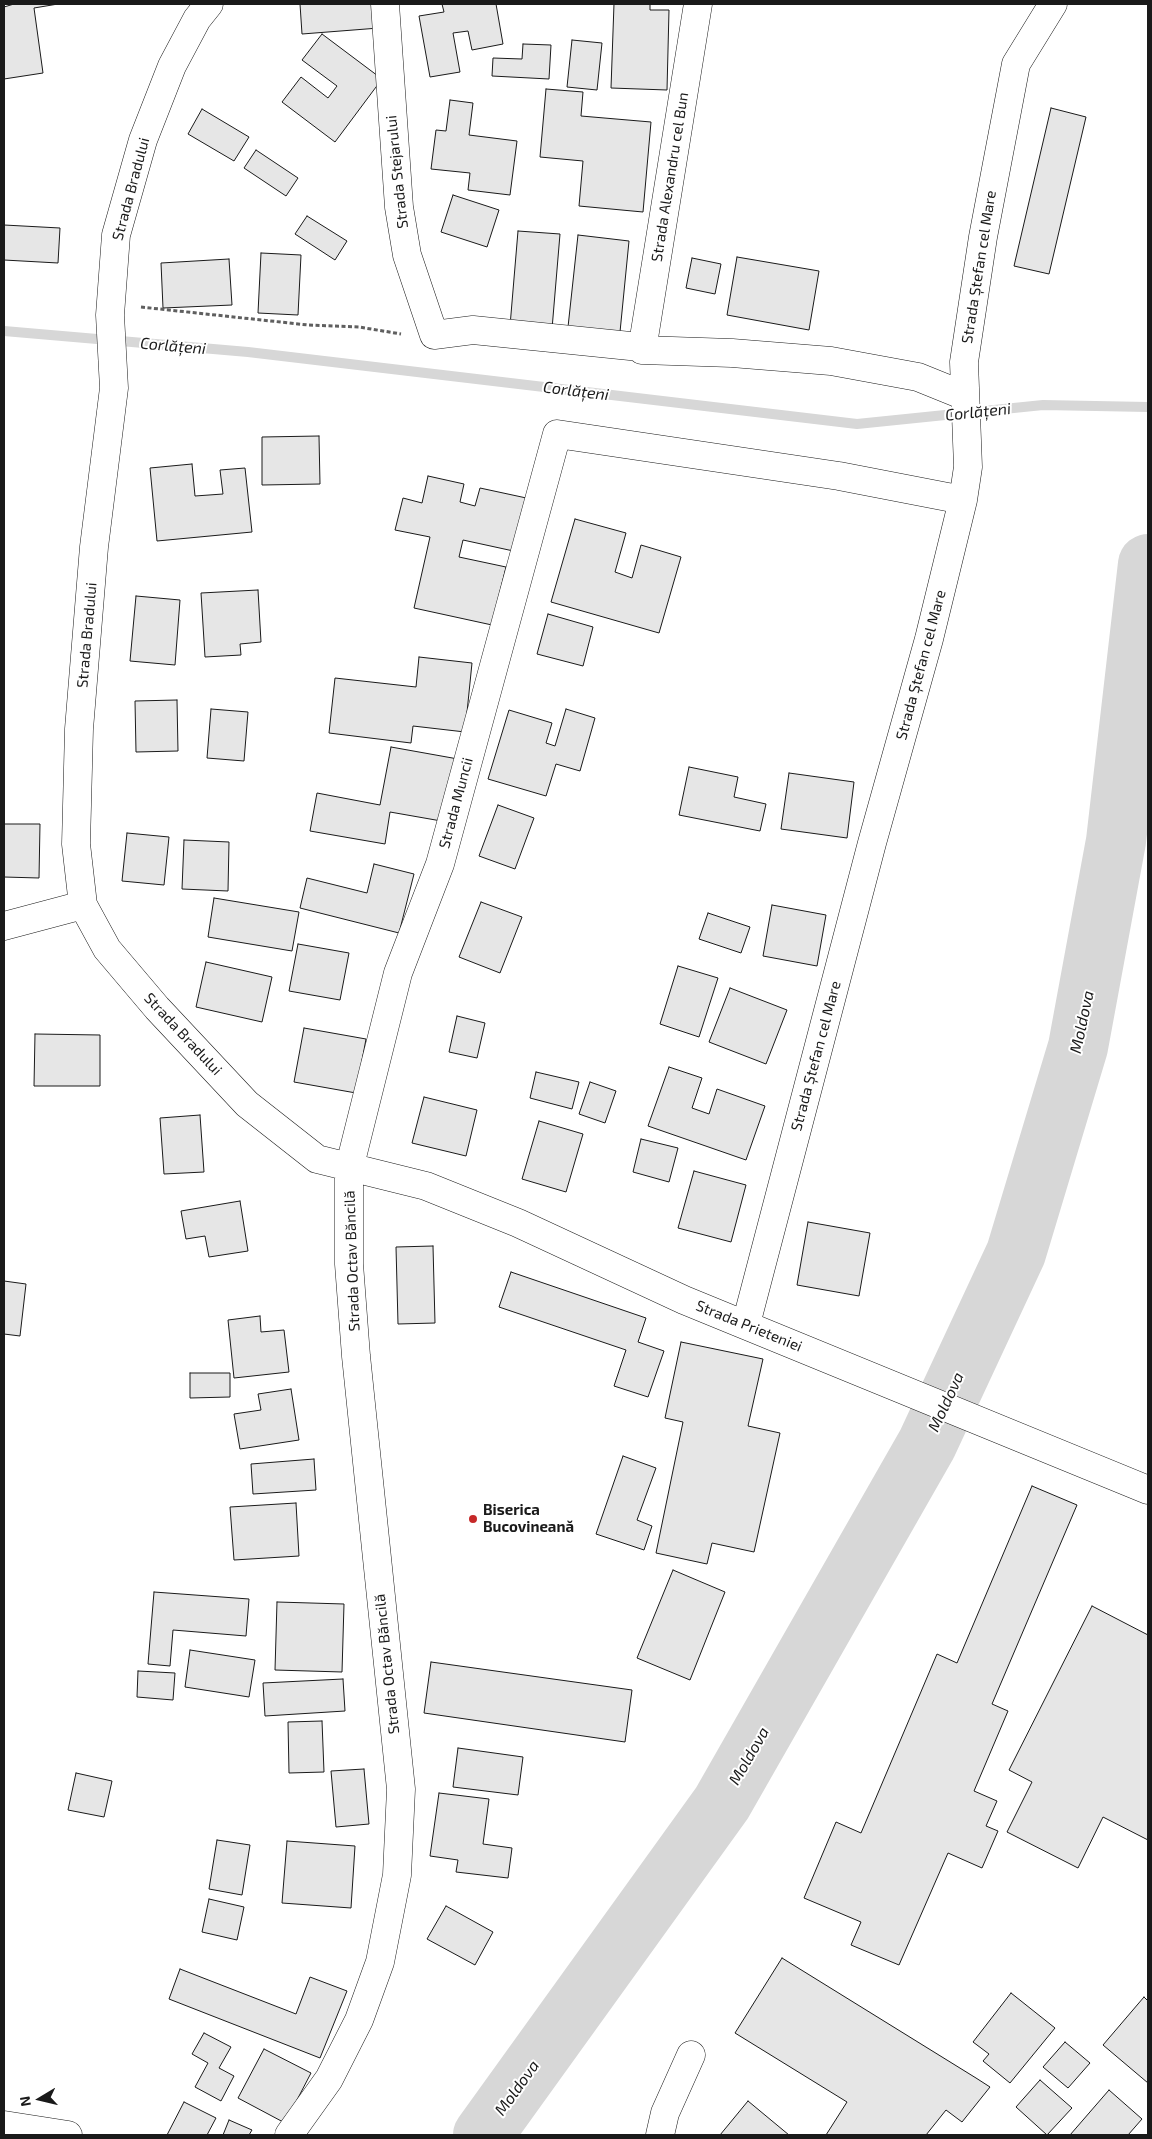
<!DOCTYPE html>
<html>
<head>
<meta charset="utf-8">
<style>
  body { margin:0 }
  #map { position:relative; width:1152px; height:2139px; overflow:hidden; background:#fff; font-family:"Exo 2",sans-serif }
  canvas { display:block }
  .frame { position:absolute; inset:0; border:5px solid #1a1a1a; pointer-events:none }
  .north { position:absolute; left:15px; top:2074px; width:50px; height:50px; -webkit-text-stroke:4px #fff; paint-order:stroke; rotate:261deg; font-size:14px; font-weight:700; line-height:20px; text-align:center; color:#1a1a1a }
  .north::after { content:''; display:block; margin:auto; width:18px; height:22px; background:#1a1a1a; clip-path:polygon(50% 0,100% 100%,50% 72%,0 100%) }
</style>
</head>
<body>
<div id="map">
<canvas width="1152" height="2139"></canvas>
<div class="frame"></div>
<div class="north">N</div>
</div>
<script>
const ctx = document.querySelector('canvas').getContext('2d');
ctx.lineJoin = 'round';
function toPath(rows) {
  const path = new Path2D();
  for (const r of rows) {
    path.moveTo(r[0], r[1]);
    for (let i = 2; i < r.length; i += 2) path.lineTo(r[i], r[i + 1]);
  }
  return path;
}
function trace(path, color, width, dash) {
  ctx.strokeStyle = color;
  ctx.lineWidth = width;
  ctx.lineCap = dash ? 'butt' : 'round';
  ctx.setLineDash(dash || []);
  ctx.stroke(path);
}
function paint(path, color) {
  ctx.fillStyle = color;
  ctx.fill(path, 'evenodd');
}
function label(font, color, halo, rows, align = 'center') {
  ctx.font = font + ' "Exo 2",sans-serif';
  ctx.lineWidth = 4;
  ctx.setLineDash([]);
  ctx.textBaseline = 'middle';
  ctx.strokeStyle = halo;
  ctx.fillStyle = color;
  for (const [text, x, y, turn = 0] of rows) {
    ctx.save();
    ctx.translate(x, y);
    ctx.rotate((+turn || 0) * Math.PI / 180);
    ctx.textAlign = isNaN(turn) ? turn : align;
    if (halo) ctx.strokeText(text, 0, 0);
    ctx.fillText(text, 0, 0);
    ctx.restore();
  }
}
trace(toPath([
  [4,331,248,352,857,424,1043,405,1148,407]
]), '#d7d7d7', 10);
trace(toPath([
  [483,2135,722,1803,927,1444,1016,1253,1078,1047,1116,841,1148,564]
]), '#d7d7d7', 60);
const building = toPath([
  [14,4,58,4,34,8,43,73,4,79,4,7,14,4],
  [300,4,377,4,379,28,302,34,300,4],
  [442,4,496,4,503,44,472,50,468,31,453,33,460,72,430,77,419,16,444,12,442,4],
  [614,4,650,4,650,10,669,10,667,90,611,88,614,4],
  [322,34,382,79,335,142,282,102,301,77,328,98,337,86,302,60,322,34],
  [572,40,602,43,597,90,567,87,572,40],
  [523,44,551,45,549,79,492,76,493,58,522,59,523,44],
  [546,89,583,92,581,116,651,122,643,212,579,206,583,161,540,157,546,89],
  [450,100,473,103,469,135,517,141,510,195,468,190,470,173,431,169,436,130,446,131,450,100],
  [1051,108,1086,117,1049,274,1014,266,1051,108],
  [202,109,249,137,234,161,188,134,202,109],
  [256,150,298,178,286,196,244,168,256,150],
  [453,195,499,210,487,247,441,232,453,195],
  [307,216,347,241,335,260,295,234,307,216],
  [4,225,60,228,58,263,4,260,4,225],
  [518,231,560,234,552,329,510,326,518,231],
  [578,235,629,241,620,332,568,327,578,235],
  [261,253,301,255,298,315,258,313,261,253],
  [737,257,819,271,809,330,727,315,737,257],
  [692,258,721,264,715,294,686,288,692,258],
  [229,259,232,305,163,308,161,263,229,259],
  [319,436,320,484,262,485,262,437,319,436],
  [192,464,195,496,223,494,220,470,245,468,252,532,157,541,150,468,192,464],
  [428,476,464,484,460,502,475,506,480,488,531,499,518,552,463,540,459,557,506,567,492,625,414,608,430,537,395,530,403,498,422,503,428,476],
  [575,519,626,533,615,572,632,578,641,545,681,557,659,633,551,602,575,519],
  [258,590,261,642,240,644,241,655,205,657,201,593,258,590],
  [136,596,180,600,175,665,130,661,136,596],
  [548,614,593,627,583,666,537,654,548,614],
  [419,657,472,663,465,732,413,726,411,743,329,733,335,678,416,687,419,657],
  [177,700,178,751,136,752,135,701,177,700],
  [211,709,248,712,244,761,207,758,211,709],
  [566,709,595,718,580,771,556,764,546,796,488,779,509,710,552,723,546,743,555,746,566,709],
  [391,747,458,759,447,822,390,812,385,844,310,831,317,793,380,805,391,747],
  [689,767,738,777,734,797,766,804,760,831,679,815,689,767],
  [789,773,854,782,847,838,781,829,789,773],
  [498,805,534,818,515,869,479,856,498,805],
  [4,824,40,824,39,878,4,877,4,824],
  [127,833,169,837,164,885,122,881,127,833],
  [184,840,229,842,228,891,182,889,184,840],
  [374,864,414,874,399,933,300,908,307,878,367,893,374,864],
  [214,898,299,912,292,951,208,937,214,898],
  [481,902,522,917,500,973,459,957,481,902],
  [772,905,826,915,817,966,763,956,772,905],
  [708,913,750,927,741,953,699,939,708,913],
  [298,944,349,953,340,1000,289,991,298,944],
  [206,962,272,977,262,1022,196,1007,206,962],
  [678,966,718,978,699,1037,660,1024,678,966],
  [730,988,787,1010,766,1064,709,1042,730,988],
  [457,1016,485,1023,477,1058,449,1052,457,1016],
  [304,1028,366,1039,356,1093,294,1082,304,1028],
  [35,1034,100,1035,100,1086,34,1086,35,1034],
  [669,1067,702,1078,692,1108,709,1114,717,1089,765,1106,746,1160,648,1126,669,1067],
  [536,1072,579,1082,572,1109,530,1098,536,1072],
  [590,1082,616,1091,605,1123,579,1114,590,1082],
  [424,1097,477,1110,466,1156,412,1143,424,1097],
  [200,1115,204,1172,164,1174,160,1118,200,1115],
  [539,1121,583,1134,566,1192,522,1179,539,1121],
  [641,1139,678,1148,669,1182,633,1172,641,1139],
  [694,1171,746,1185,731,1242,678,1228,694,1171],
  [240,1201,248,1251,209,1257,205,1236,186,1239,181,1211,240,1201],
  [808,1222,870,1233,859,1296,797,1285,808,1222],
  [433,1246,435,1323,398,1324,396,1247,433,1246],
  [511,1272,646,1318,638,1342,664,1351,648,1397,614,1386,626,1350,499,1307,511,1272],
  [4,1281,26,1284,20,1336,4,1334,4,1281],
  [260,1316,261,1332,284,1330,289,1372,234,1378,228,1320,260,1316],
  [681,1342,763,1359,748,1426,780,1433,754,1552,712,1543,707,1564,656,1553,683,1422,665,1418,681,1342],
  [190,1373,230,1373,230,1397,190,1398,190,1373],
  [291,1389,299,1440,240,1449,234,1414,261,1410,258,1394,291,1389],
  [623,1456,656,1468,637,1520,652,1526,644,1550,596,1534,623,1456],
  [314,1459,316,1490,253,1494,251,1464,314,1459],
  [1032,1486,1077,1505,992,1704,1008,1711,974,1791,997,1801,986,1826,998,1831,982,1868,948,1853,899,1965,851,1945,861,1922,804,1898,836,1822,861,1833,937,1654,957,1663,1032,1486],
  [296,1503,299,1556,234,1560,230,1507,296,1503],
  [673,1570,725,1592,690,1680,637,1658,673,1570],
  [154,1592,249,1599,246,1636,173,1630,170,1666,148,1664,154,1592],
  [277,1602,344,1604,342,1672,275,1670,277,1602],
  [1092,1606,1148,1635,1148,1840,1103,1817,1078,1868,1007,1832,1032,1782,1009,1770,1092,1606],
  [190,1650,255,1660,249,1697,185,1687,190,1650],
  [431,1662,632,1690,625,1742,424,1713,431,1662],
  [138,1671,175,1673,173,1700,137,1697,138,1671],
  [343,1679,345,1711,265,1716,263,1683,343,1679],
  [322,1721,324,1772,289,1773,288,1722,322,1721],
  [458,1748,523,1757,518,1795,453,1787,458,1748],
  [364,1769,369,1824,336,1827,331,1771,364,1769],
  [76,1773,112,1781,104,1817,68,1810,76,1773],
  [439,1793,489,1799,483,1844,512,1848,508,1878,456,1872,458,1860,430,1856,439,1793],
  [217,1840,250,1845,242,1895,209,1889,217,1840],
  [287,1841,355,1846,351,1908,282,1903,287,1841],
  [209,1899,244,1907,237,1940,202,1932,209,1899],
  [446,1906,493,1932,475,1965,427,1939,446,1906],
  [782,1958,976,2078,990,2087,962,2122,946,2110,926,2135,826,2135,847,2102,735,2033,782,1958],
  [180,1969,296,2014,310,1977,347,1991,320,2058,169,1999,180,1969],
  [1011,1993,1055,2028,1010,2083,983,2061,989,2054,973,2042,1011,1993],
  [1144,1997,1148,2001,1148,2083,1103,2045,1144,1997],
  [204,2033,231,2047,219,2068,234,2076,221,2101,195,2087,208,2063,192,2054,204,2033],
  [1065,2042,1090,2063,1068,2088,1043,2067,1065,2042],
  [264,2049,311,2073,285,2123,238,2098,264,2049],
  [1040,2080,1072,2108,1047,2135,1016,2107,1040,2080],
  [1109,2090,1142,2119,1128,2135,1070,2135,1109,2090],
  [748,2101,789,2135,720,2135,748,2101],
  [184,2102,216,2118,207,2135,167,2135,184,2102],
  [229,2120,252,2130,249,2135,223,2135,229,2120]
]);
paint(building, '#e6e6e6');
trace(building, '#1a1a1a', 1);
const street = toPath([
  [209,4,197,19,172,66,143,140,116,235,110,315,114,388,94,547,79,729,76,844,83,905,107,949,157,1008,247,1104,317,1159,426,1186,518,1223,684,1300,1148,1490],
  [385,4,399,207,407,255,434,335,473,330,640,347,642,350,732,353,831,361,918,377,965,396],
  [642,350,698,4],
  [4,926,83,905],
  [746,1324,872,843,929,639,963,500,968,467,964,362,983,237,1016,64,1053,4],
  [4,2125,68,2135],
  [289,2135,329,2079,359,2020,380,1962,397,1875,401,1789,356,1356,349,1264,349,1169,398,973,440,864,557,434,839,476,963,500],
  [660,2135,665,2113,691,2055]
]);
trace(street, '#1a1a1a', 29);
trace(toPath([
  [141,307,308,325,359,327,401,334]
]), '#5f5f5f', 3, [4, 2.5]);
trace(street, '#fff', 28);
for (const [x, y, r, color] of [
  [473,1519,5,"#c62828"]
]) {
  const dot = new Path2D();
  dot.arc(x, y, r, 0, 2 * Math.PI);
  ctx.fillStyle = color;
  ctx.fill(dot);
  trace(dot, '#fff', 2);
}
label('15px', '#1a1a1a', '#fff', [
  ["Strada Stejarului",397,172,-96],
  ["Strada Alexandru cel Bun",670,177,-81],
  ["Strada Bradului",131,189,-75],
  ["Strada Ștefan cel Mare",979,267,-81],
  ["Strada Bradului",87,635,-85],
  ["Strada Ștefan cel Mare",921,665,-75],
  ["Strada Muncii",456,803,-75],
  ["Strada Bradului",183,1034,47],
  ["Strada Ștefan cel Mare",816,1056,-75],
  ["Strada Octav Băncilă",352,1261,-92],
  ["Strada Prieteniei",749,1326,22],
  ["Strada Octav Băncilă",387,1664,-96]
]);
label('bold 15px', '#1a1a1a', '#fff', [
  ["Biserica",483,1510],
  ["Bucovineană",483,1527]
], 'left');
label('italic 16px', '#1a1a1a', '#fff', [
  ["Corlățeni",173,346,5],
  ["Corlățeni",576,391,7],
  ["Corlățeni",978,412,-6],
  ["Moldova",1082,1022,-78],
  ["Moldova",946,1402,-65],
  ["Moldova",749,1756,-60],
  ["Moldova",517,2088,-54]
]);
</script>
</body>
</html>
